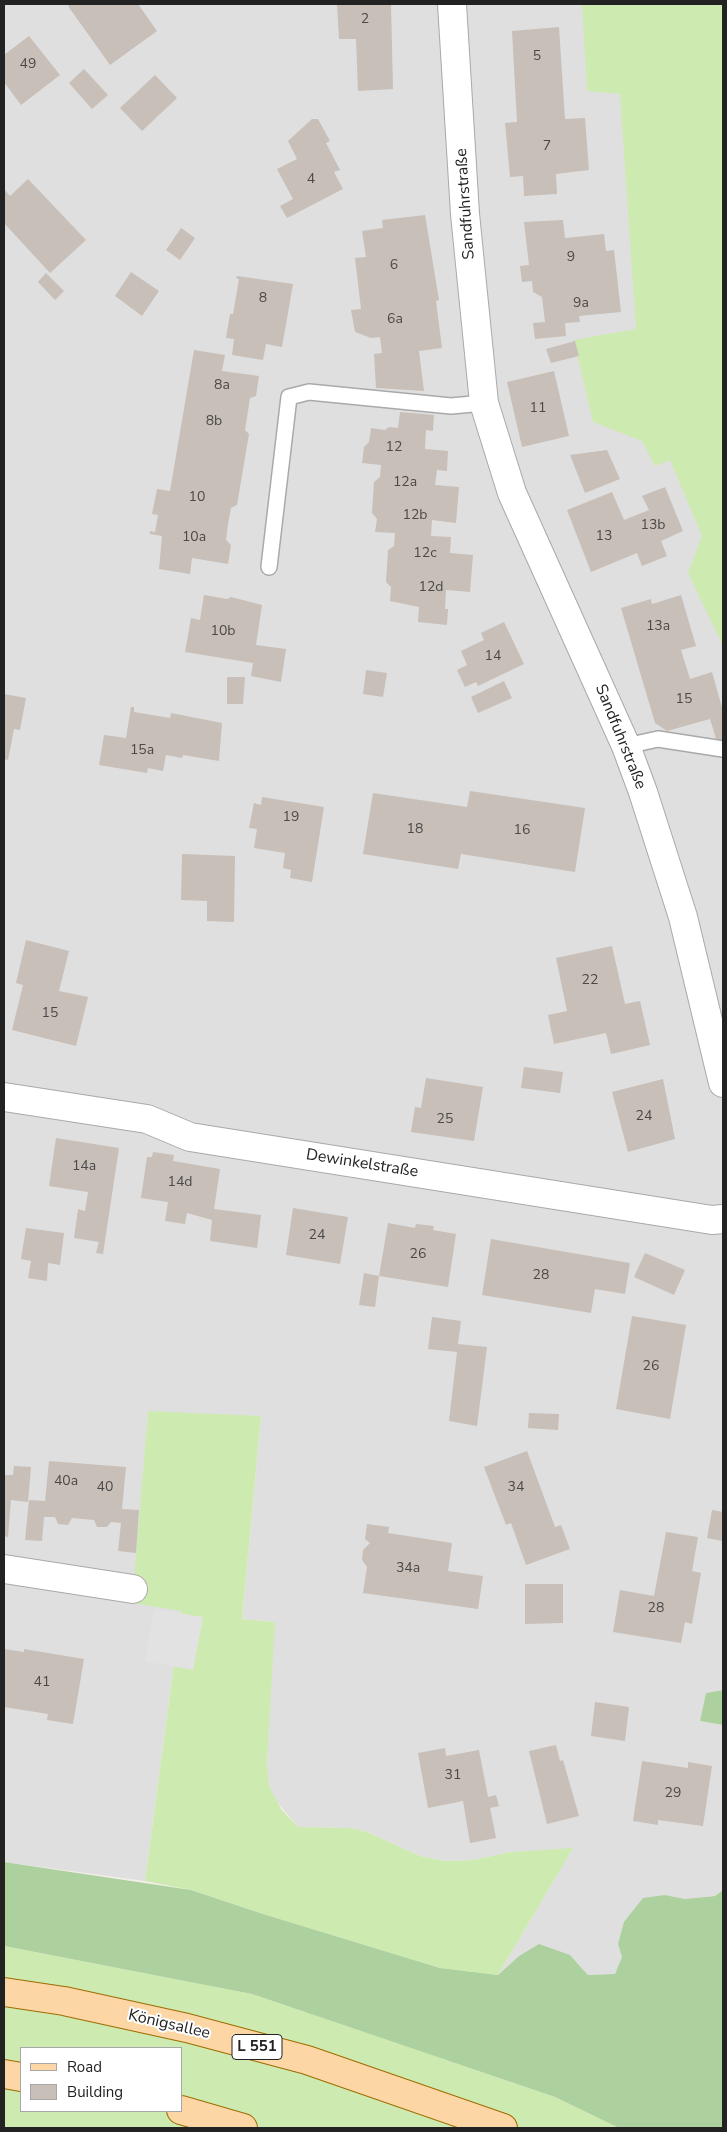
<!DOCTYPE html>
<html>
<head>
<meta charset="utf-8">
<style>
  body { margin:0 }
  #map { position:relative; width:727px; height:2132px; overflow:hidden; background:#f2efe9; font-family:"Nunito Sans",sans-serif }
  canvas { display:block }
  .frame { position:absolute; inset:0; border:5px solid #222; pointer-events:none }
  .legend { position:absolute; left:20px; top:2047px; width:162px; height:65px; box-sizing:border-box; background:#fff; border:1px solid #a7a7a7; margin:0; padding:6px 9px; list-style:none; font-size:15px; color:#222 }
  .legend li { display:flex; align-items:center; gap:10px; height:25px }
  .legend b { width:25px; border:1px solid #a7a7a7 }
</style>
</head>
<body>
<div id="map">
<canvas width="727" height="2132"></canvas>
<div class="frame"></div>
<ul class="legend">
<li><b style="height:6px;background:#fcd6a4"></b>Road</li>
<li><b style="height:14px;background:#c7bfb8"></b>Building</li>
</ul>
</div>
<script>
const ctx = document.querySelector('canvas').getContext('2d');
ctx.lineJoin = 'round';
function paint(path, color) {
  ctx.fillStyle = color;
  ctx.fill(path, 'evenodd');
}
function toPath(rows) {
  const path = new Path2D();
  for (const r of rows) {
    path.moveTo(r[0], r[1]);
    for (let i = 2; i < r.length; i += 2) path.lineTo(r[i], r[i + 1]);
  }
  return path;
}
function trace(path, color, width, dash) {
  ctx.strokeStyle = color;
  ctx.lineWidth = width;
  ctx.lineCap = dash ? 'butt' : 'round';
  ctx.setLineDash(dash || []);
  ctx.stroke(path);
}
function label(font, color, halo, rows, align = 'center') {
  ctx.font = font + ' "Nunito Sans",sans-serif';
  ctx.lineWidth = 4;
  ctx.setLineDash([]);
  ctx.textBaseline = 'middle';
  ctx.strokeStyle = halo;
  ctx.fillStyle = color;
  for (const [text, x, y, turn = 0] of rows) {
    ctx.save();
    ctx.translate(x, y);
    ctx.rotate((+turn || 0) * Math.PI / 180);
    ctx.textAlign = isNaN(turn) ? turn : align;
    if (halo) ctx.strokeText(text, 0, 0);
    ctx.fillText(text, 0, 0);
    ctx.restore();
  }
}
paint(toPath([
  [4,4,723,4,723,1690,706,1693,700,1721,723,1725,723,1890,715,1896,685,1899,665,1895,618,1944,622,1957,615,1974,588,1975,570,1955,519,1956,498,1975,572,1849,511,1852,473,1860,446,1861,420,1856,367,1832,351,1828,298,1827,273,1797,269,1786,267,1764,274,1622,242,1619,261,1417,148,1412,133,1603,181,1610,145,1881,4,1862]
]), '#e0dfdf');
paint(toPath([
  [582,4,723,4,723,646,688,573,702,536,670,460,655,466,642,441,593,422,574,340,636,329,620,94,587,91],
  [148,1411,261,1416,242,1619,275,1622,267,1764,269,1786,281,1809,298,1827,351,1828,367,1832,420,1856,446,1861,473,1860,511,1852,573,1848,498,1975,440,1968,263,1914,191,1890,145,1881,181,1611,132,1603],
  [4,1946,252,1994,555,2097,619,2128,4,2128],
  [21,2048,181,2048,181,2111,21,2111]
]), '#cdebb0');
paint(toPath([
  [723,1690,723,1725,700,1721,706,1693],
  [4,1862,191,1890,263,1914,440,1968,498,1975,519,1956,539,1944,570,1955,588,1975,615,1974,622,1957,618,1944,624,1922,643,1898,665,1895,685,1899,715,1896,723,1890,723,2128,619,2128,555,2097,252,1994,4,1946]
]), '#add19e');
paint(toPath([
  [154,1609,203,1617,193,1670,145,1661]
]), '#e2e2e2');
paint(toPath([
  [71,4,138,4,157,31,110,65,68,6],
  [337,4,391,4,393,89,358,91,356,39,339,39],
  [559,27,565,119,585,118,589,170,556,174,557,194,524,196,523,176,510,177,505,123,517,122,512,31],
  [29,36,60,75,21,105,4,82,4,55],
  [84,69,108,95,92,109,69,83],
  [155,75,177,98,142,131,120,108],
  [312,119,318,119,330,141,326,143,340,170,334,172,343,189,287,218,280,206,293,199,277,169,297,159,288,141],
  [28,179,86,240,50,273,4,223,4,189,10,196],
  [425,215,439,300,436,301,442,348,419,351,424,391,376,388,374,354,382,353,380,337,371,338,355,332,351,310,361,309,355,258,366,257,362,231,383,228,382,220],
  [563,220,565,238,604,234,606,251,614,250,621,312,579,316,580,322,565,323,566,336,535,339,533,323,545,322,542,297,533,292,532,281,522,282,520,266,529,265,524,222],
  [181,228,195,238,180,260,166,250],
  [131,272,159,291,142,316,115,296],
  [46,273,64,291,55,300,38,282],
  [237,276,293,284,282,347,266,344,263,360,232,355,234,339,226,338,230,314,233,314,239,279,236,278],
  [575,341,579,356,551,363,546,349],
  [194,350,225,355,222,371,259,376,256,396,250,398,245,430,249,434,237,505,231,508,228,524,226,540,231,545,228,564,192,558,190,574,159,569,162,536,150,534,150,531,155,532,158,515,152,514,157,489,170,491],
  [554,371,569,436,522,447,507,382],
  [400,412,434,415,433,431,426,430,425,449,448,451,447,471,437,470,435,485,459,487,456,523,432,520,431,536,451,537,450,553,473,555,470,592,446,590,445,609,448,609,447,625,418,622,419,607,390,601,391,587,386,582,388,550,394,546,395,533,375,532,377,519,372,513,374,482,380,477,381,465,362,463,364,447,369,442,371,428,385,430,389,427,398,428],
  [607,450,620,479,585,493,570,455],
  [665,487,683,531,661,541,667,556,642,566,637,553,591,572,567,510,612,492,624,520,649,510,642,496],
  [204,595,227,599,231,597,262,605,256,645,286,649,281,682,251,676,253,663,185,652,191,618,200,620],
  [681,595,696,646,681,650,690,679,712,672,723,711,723,740,717,742,710,719,667,731,655,723,621,608,651,599,652,604],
  [504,622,524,664,478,686,476,682,465,687,457,670,467,665,461,651,484,640,481,633],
  [366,670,387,673,383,697,363,694],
  [227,677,245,677,243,704,227,704],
  [504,681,512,698,478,713,471,697],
  [4,694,26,698,20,730,14,729,8,760,4,759],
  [131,707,134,707,134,712,170,718,171,713,222,723,219,761,183,755,182,758,166,755,163,771,148,768,147,773,99,765,104,735,126,738],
  [470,791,585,808,575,872,461,854,458,869,363,854,373,793,467,807],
  [262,797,324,807,312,882,290,878,291,870,283,868,285,853,254,848,257,829,249,828,254,803,261,805],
  [182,854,235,856,234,922,207,921,207,901,181,900],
  [26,940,69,951,59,991,88,997,76,1046,12,1030,23,985,16,983],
  [612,946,625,1004,640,1001,650,1045,611,1054,606,1033,554,1044,548,1015,567,1011,556,958],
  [524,1067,563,1072,560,1093,521,1088],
  [426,1078,483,1087,474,1141,411,1132,415,1107,421,1108],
  [663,1079,675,1139,628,1152,612,1092],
  [56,1138,119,1148,103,1254,96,1253,99,1242,74,1238,78,1209,85,1211,88,1192,49,1186],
  [153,1152,174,1155,173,1161,220,1169,214,1209,261,1215,257,1248,210,1241,212,1220,187,1213,185,1224,165,1221,168,1202,141,1198,147,1157,152,1157],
  [293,1208,348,1217,340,1264,286,1255],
  [388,1223,415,1228,416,1224,434,1226,433,1230,456,1234,448,1287,379,1276],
  [26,1228,64,1233,60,1265,48,1263,47,1281,28,1278,31,1261,21,1259],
  [491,1239,630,1263,625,1294,595,1289,591,1313,482,1295],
  [645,1253,685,1270,674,1295,634,1277],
  [364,1273,379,1276,375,1307,359,1305],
  [632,1316,686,1325,670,1419,616,1409],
  [432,1317,461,1321,458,1344,487,1347,477,1426,449,1421,457,1352,428,1349],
  [529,1413,559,1414,558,1430,528,1428],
  [527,1451,555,1527,561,1525,570,1549,526,1565,511,1523,506,1525,484,1467],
  [49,1461,126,1467,122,1509,139,1510,136,1553,118,1551,121,1523,111,1522,107,1527,97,1527,94,1520,72,1518,68,1525,58,1524,55,1517,44,1517,42,1541,25,1540,29,1500,45,1501],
  [14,1466,31,1467,28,1502,11,1500,8,1537,4,1536,4,1475,13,1475],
  [712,1510,723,1512,722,1541,707,1538],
  [367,1524,389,1527,388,1533,452,1543,448,1571,483,1576,478,1609,363,1593,367,1567,362,1560,363,1550,370,1543,365,1539],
  [666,1532,698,1537,692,1571,701,1573,692,1624,685,1622,681,1643,613,1632,620,1590,654,1596],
  [525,1584,563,1584,563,1623,525,1624],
  [4,1649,24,1652,24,1649,84,1659,73,1724,47,1720,48,1714,4,1707],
  [595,1702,629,1707,625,1741,591,1736],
  [556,1745,560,1761,563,1760,579,1816,547,1824,529,1751],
  [445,1748,446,1756,479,1750,488,1797,496,1795,499,1806,490,1808,496,1838,470,1843,463,1801,428,1808,418,1753],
  [642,1761,688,1768,688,1762,712,1766,703,1826,658,1820,658,1825,633,1821]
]), '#c7bfb8');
const lane = toPath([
  [269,567,289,397,309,392,451,406,484,403],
  [626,746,658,739,723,749]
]);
const street = toPath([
  [452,4,465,214,484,403,512,493,626,746,643,792,683,917,723,1083],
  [4,1097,147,1119,190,1137,712,1220,723,1219],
  [4,1569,133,1589]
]);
const primary = toPath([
  [4,1992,64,2001,187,2028,307,2060,503,2128],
  [4,2074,21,2077],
  [181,2110,243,2128]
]);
trace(lane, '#a9a9a9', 18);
trace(street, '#a9a9a9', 30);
trace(primary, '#a06b00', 30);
trace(lane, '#fff', 15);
trace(street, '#fff', 28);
trace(primary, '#fcd6a4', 28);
label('14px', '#4b4948', null, [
  ["2",365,20],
  ["5",537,57],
  ["49",28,65],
  ["7",547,147],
  ["4",311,180],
  ["9",571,258],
  ["6",394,266],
  ["8",263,299],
  ["9a",581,304],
  ["6a",395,320],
  ["8a",222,386],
  ["11",538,409],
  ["8b",214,422],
  ["12",394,448],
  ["12a",405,483],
  ["10",197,498],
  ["12b",415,516],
  ["13b",653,526],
  ["13",604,537],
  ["10a",194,538],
  ["12c",425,554],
  ["12d",431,588],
  ["13a",658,627],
  ["10b",223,632],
  ["14",493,657],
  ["15",684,700],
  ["15a",142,751],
  ["19",291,818],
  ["18",415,830],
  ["16",522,831],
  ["22",590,981],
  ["15",50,1014],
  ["24",644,1117],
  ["25",445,1120],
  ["14a",84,1167],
  ["14d",180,1183],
  ["24",317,1236],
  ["26",418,1255],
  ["28",541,1276],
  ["26",651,1367],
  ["40a",66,1482],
  ["40",105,1488],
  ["34",516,1488],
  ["34a",408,1569],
  ["28",656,1609],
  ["41",42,1683],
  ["31",453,1776],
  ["29",673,1794]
]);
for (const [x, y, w] of [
  [257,2047,50]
]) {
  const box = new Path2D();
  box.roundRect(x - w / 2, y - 12.5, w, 25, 4);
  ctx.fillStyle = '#fff';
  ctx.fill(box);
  trace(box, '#222', 1);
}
label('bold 15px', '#222', null, [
  ["L 551",257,2047]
]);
label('16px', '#222', '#fff', [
  ["Sandfuhrstraße",466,204,-94],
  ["Sandfuhrstraße",620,737,68],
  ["Dewinkelstraße",362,1164,9],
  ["Königsallee",169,2025,13]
]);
</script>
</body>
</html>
